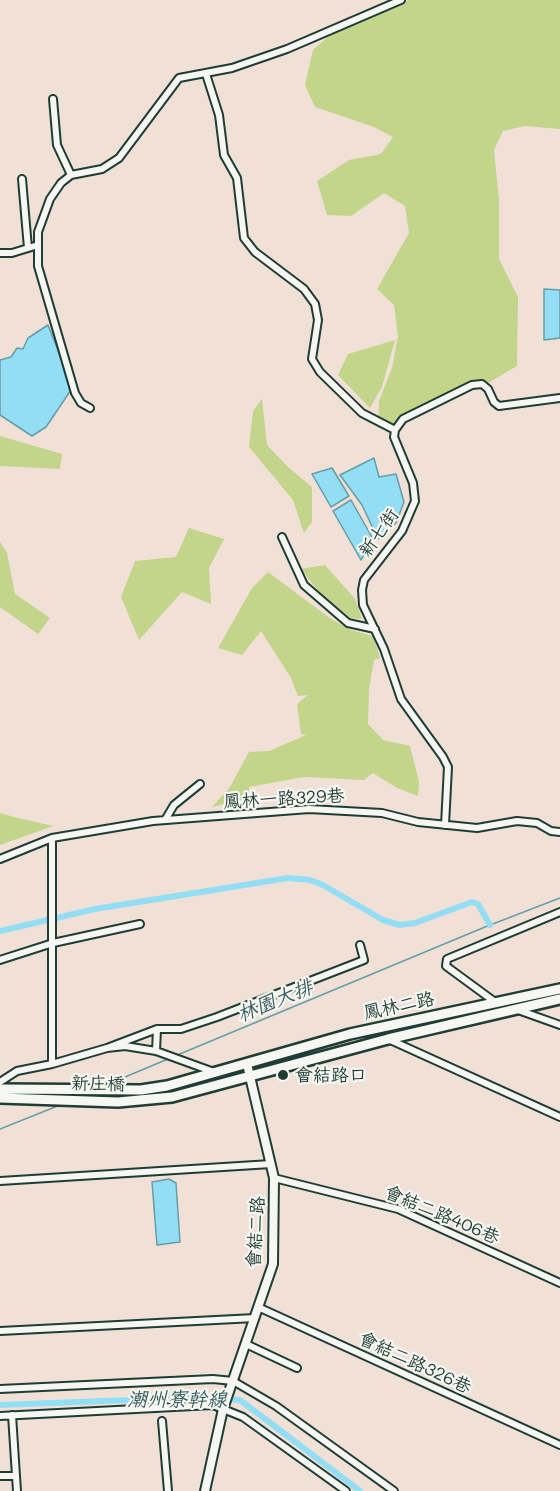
<!DOCTYPE html>
<html>
<head>
<meta charset="utf-8">
<style>
  body { margin:0 }
  canvas { display:block; background:#f0e0d6 }
</style>
</head>
<body>
<canvas width="560" height="1491"></canvas>
<script>
const ctx = document.querySelector('canvas').getContext('2d');
ctx.lineJoin = 'round';
function paint(path, color) {
  ctx.fillStyle = color;
  ctx.fill(path, 'evenodd');
}
function toPath(rows) {
  const path = new Path2D();
  for (const r of rows) {
    path.moveTo(r[0], r[1]);
    for (let i = 2; i < r.length; i += 2) path.lineTo(r[i], r[i + 1]);
  }
  return path;
}
function trace(path, color, width, dash) {
  ctx.strokeStyle = color;
  ctx.lineWidth = width;
  ctx.lineCap = dash ? 'butt' : 'round';
  ctx.setLineDash(dash || []);
  ctx.stroke(path);
}
function label(font, color, halo, rows, align = 'center') {
  ctx.font = font + ' Mali,"LXGW WenKai TC",sans-serif';
  ctx.lineWidth = 4.5;
  ctx.setLineDash([]);
  ctx.textBaseline = 'middle';
  ctx.strokeStyle = halo;
  ctx.fillStyle = color;
  for (const [text, x, y, turn = 0] of rows) {
    ctx.save();
    ctx.translate(x, y);
    ctx.rotate((+turn || 0) * Math.PI / 180);
    ctx.textAlign = isNaN(turn) ? turn : align;
    if (halo) ctx.strokeText(text, 0, 0);
    ctx.fillText(text, 0, 0);
    ctx.restore();
  }
}
paint(toPath([
  [409,0,560,0,560,129,525,126,503,131,494,150,499,200,499,259,518,297,517,366,483,386,452,392,448,402,408,421,378,428,379,401,392,368,398,336,394,305,377,289,409,233,405,206,384,193,351,216,327,215,317,181,349,160,381,154,393,137,374,127,315,107,305,85,313,50,340,26],
  [395,340,382,387,370,408,338,375,348,354],
  [262,399,267,445,289,468,312,487,312,522,304,533,293,500,249,447,253,411],
  [0,436,62,454,60,469,0,466],
  [189,528,224,539,209,568,211,604,182,592,139,640,121,597,135,561,176,557],
  [0,542,7,553,15,594,50,618,38,634,0,607],
  [325,565,355,599,362,619,350,618,323,597,301,569],
  [268,572,331,619,351,630,373,636,380,658,374,660,369,689,368,724,383,740,410,746,419,782,418,796,397,788,373,773,364,780,304,777,249,787,249,798,212,807,230,787,249,752,269,751,306,735,301,734,297,704,308,695,298,696,291,678,261,631,242,655,218,648,252,588],
  [0,813,14,817,53,826,0,845]
]), '#c2d58b');
const water = toPath([
  [544,289,560,290,560,338,544,340,544,289],
  [48,325,67,373,71,390,46,427,32,436,0,415,0,360,11,357,17,348,23,349,28,338,48,325],
  [374,458,379,477,396,474,404,502,396,523,378,539,362,505,340,475,374,458],
  [332,468,349,496,331,507,312,474,332,468],
  [351,500,373,539,361,560,333,511,351,500],
  [169,1179,176,1183,180,1242,157,1245,152,1182,169,1179]
]);
paint(water, '#94def5');
trace(water, '#659ea8', 1.5);
trace(toPath([
  [175,1056,485,927,560,898],
  [106,1085,168,1059],
  [0,1129,60,1105]
]), '#659ea8', 1.5);
trace(toPath([
  [0,931,95,909,288,878,310,880,323,885,383,920,400,925,415,923,472,902,478,904,490,925],
  [0,1405,208,1397,240,1400,360,1491]
]), '#94def5', 6);
const minor = toPath([
  [206,74,219,115,224,155,237,178,244,238,255,252,304,289,315,304,318,320,312,359,320,372,362,413,395,430],
  [53,99,57,145,71,175],
  [22,179,28,248],
  [0,253,12,253,38,245],
  [90,408,81,403,75,393,38,266,38,232,50,199,61,183,71,175,102,169,119,158,179,78,232,68,287,49,401,0],
  [282,537,304,585,348,623,375,629],
  [165,820,174,805,200,784],
  [445,825,448,767,443,757,401,699,384,649,363,605,362,590,364,580,402,531,415,501,413,483,394,437,395,430,403,419,472,385,482,384,488,389,494,402,499,406,560,398],
  [0,859,52,838,153,821,309,809,382,813,418,822,477,828,517,821,537,823,551,831,560,832],
  [0,960,53,943,140,924],
  [495,1002,446,966,447,959,560,912],
  [518,1010,560,1025],
  [388,1039,560,1117],
  [107,1048,157,1029,181,1029,217,1017,364,960,360,945],
  [156,1051,157,1029],
  [52,1064,52,838],
  [0,1082,17,1071,52,1064,107,1048,125,1046,156,1051,214,1072],
  [274,1178,398,1209,560,1283],
  [0,1181,271,1164],
  [258,1307,560,1445],
  [0,1331,255,1318],
  [246,1344,297,1368],
  [0,1389,213,1379,233,1381,276,1406,394,1491],
  [12,1415,17,1491],
  [0,1416,213,1405,243,1417,346,1491],
  [162,1421,168,1491],
  [0,1476,16,1476]
]);
const tertiary = toPath([
  [205,1491,223,1409,273,1264,274,1178,247,1064]
]);
const primary = toPath([
  [0,1089,141,1090,167,1086,350,1034,560,989],
  [0,1098,118,1102,172,1097,388,1039,560,999]
]);
trace(minor, '#1f3d34', 10);
trace(tertiary, '#1f3d34', 12);
trace(primary, '#1f3d34', 14);
trace(minor, '#f6f6f2', 6);
trace(tertiary, '#f6f6f2', 8);
trace(primary, '#f6f6f2', 9);
for (const [x, y, r, color] of [
  [283,1075,6,"#1f3d34"]
]) {
  const dot = new Path2D();
  dot.arc(x, y, r, 0, 2 * Math.PI);
  ctx.fillStyle = color;
  ctx.fill(dot);
  trace(dot, '#f6f6f2', 2);
}
label('18px', '#1f3d34', '#f6f6f2', [
  ["新七街",379,533,-55],
  ["鳳林一路329巷",284,799,-3],
  ["鳳林二路",399,1006,-12],
  ["新庄橋",98,1084,1],
  ["會結二路406巷",442,1215,23],
  ["會結二路",256,1232,-86],
  ["會結二路326巷",415,1363,25]
]);
label('18px', '#1f3d34', '#f6f6f2', [
  ["會結路口",295,1075]
], 'left');
label('italic 20px', '#365d5b', '#f6f6f2', [
  ["林園大排",275,1001,-22],
  ["潮州寮幹線",177,1400]
]);
</script>
</body>
</html>
